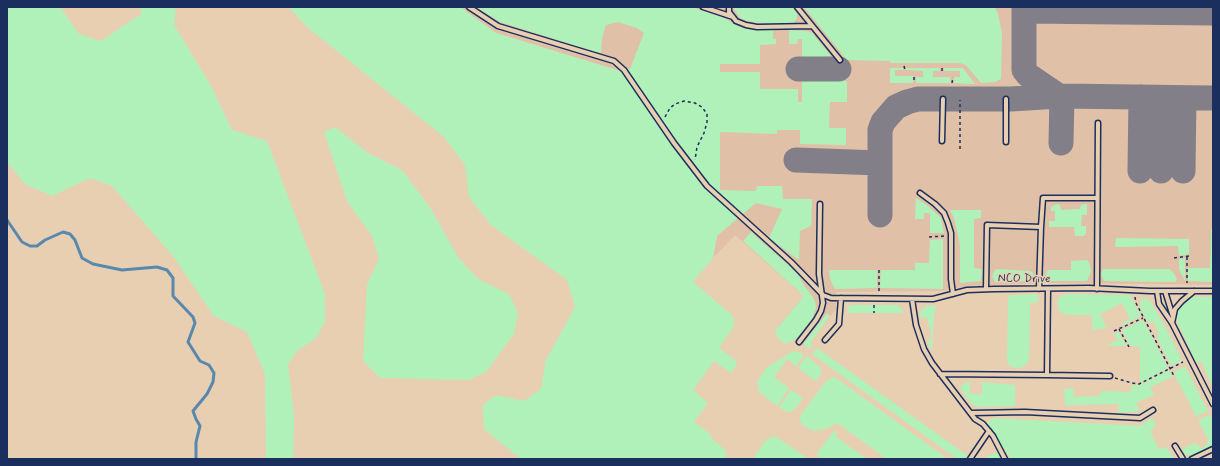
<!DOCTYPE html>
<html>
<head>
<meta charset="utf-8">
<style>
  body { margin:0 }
  #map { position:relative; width:1220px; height:466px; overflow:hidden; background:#e9cfb1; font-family:Mynerve,sans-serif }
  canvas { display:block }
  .frame { position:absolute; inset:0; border:8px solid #1b2f5e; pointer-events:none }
</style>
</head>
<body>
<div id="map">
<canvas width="1220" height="466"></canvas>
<div class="frame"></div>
</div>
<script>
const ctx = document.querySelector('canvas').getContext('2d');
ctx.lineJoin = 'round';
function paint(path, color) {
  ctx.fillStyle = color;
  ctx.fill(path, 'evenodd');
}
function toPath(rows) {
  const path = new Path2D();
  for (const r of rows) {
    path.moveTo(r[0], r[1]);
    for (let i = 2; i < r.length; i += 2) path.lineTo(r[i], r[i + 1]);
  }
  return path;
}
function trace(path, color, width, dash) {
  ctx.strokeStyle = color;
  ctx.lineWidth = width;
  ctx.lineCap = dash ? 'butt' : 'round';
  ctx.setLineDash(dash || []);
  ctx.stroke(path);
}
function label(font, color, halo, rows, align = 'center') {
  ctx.font = font + ' Mynerve,sans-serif';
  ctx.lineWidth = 3;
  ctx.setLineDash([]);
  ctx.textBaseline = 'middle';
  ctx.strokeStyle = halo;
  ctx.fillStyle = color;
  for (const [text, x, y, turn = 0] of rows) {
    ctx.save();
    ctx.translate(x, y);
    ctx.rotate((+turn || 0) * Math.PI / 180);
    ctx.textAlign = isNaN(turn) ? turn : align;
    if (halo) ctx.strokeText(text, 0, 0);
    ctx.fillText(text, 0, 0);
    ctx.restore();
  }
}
paint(toPath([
  [460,7,1213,7,1213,285,1054,283,966,286,943,291,836,292,836,309,806,347,778,327,804,296,735,235,713,258,717,236,616,70,496,33]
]), '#e0c1a8');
paint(toPath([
  [7,7,60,7,79,34,101,41,141,14,141,7,176,7,174,25,210,84,232,130,267,141,325,294,325,322,316,338,297,351,288,364,294,416,293,459,266,459,265,374,247,332,214,316,173,256,112,186,90,178,52,196,25,184,7,162],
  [289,7,460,7,496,33,617,70,630,69,644,33,637,28,618,22,606,25,602,38,601,53,596,52,500,22,476,7,691,7,724,18,740,27,751,30,773,30,773,39,776,39,776,44,760,45,760,64,720,64,720,72,760,72,760,89,798,89,798,102,802,102,802,77,839,77,847,82,847,102,830,102,829,128,846,128,846,145,800,144,800,130,777,130,777,134,720,132,720,190,756,191,757,186,782,186,783,199,812,199,811,226,800,231,799,260,769,238,782,209,756,203,717,236,713,258,693,282,733,316,734,326,719,348,736,361,737,365,731,373,714,361,693,390,708,403,694,422,710,434,712,439,723,448,726,452,725,459,521,459,484,429,483,405,496,395,524,401,541,389,546,360,575,307,567,280,491,225,469,197,465,165,444,137,307,27],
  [733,7,792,7,797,13,797,18,793,24,757,23,741,19],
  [804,7,995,7,998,14,1002,33,1001,79,995,82,981,83,966,65,960,63,891,63,890,61,847,60],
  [789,30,806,31,812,33,831,56,832,60,802,59,802,39,798,39,797,44,789,44],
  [890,68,903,68,903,70,895,70,895,76,913,76,913,83,890,83],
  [906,68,940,68,940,71,933,71,933,77,950,77,951,83,916,83,916,77,923,77,923,71,906,70],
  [944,68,963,68,975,84,954,83,954,77,960,77,960,71,944,71],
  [335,127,368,153,402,170,431,209,458,257,478,279,509,294,518,313,514,334,486,372,468,380,380,378,363,361,367,285,379,259,372,236,347,201,324,132],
  [916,198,928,206,941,218,944,233,930,233,930,213,924,213,924,219,915,219],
  [1057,204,1060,205,1061,210,1080,209,1081,205,1087,204,1087,215,1082,215,1081,226,1086,226,1086,233,1084,236,1075,236,1074,227,1049,227,1049,221,1055,221,1055,211,1051,211,1051,207],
  [950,210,981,210,981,218,974,219,974,268,982,269,981,281,960,283,960,245,954,218],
  [1211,229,1213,229,1213,281,1212,282,1188,281,1188,268,1210,268],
  [751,232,797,273,805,287,813,297,815,302,816,308,812,319,796,339,785,344,778,338,775,331,804,296,743,241],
  [1116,238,1189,239,1189,254,1179,256,1178,246,1115,247],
  [943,239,943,289,880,288,881,270,915,270,915,263,929,263,930,240],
  [1185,258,1185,281,1179,269,1179,259],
  [1087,260,1090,265,1091,271,1087,281,1047,281,1046,276,1046,273,1048,270,1071,270,1071,261],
  [996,269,1030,271,1033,273,1033,279,1031,281,995,282,992,276],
  [1103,269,1170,269,1174,274,1177,279,1175,282,1104,281,1101,275],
  [829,270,877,270,877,288,835,289,830,279],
  [1036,294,1039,299,1038,302,1030,303,1029,361,1023,367,1015,368,1010,366,1007,361,1008,299,1009,296,1013,295],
  [1069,294,1130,295,1141,316,1123,325,1122,323,1130,319,1122,303,1100,314,1107,328,1092,330,1092,315,1066,315,1059,311,1057,302,1059,298,1063,295],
  [1142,297,1150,301,1167,330,1182,361,1171,366,1156,336,1159,334,1153,321,1148,323,1140,307],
  [1195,297,1213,297,1213,389,1202,362,1196,362,1177,321,1176,314,1178,308,1186,300],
  [852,305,897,305,902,309,903,313,847,313,848,307],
  [936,305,934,316,932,350,927,342,931,339,931,332,927,318,920,317,920,312,926,306],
  [827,313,830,316,810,343,813,345,809,349,803,344],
  [1143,320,1168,368,1140,383,1140,347,1130,346,1122,330],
  [1119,332,1126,346,1116,346,1107,345,1118,340,1114,334],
  [817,348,968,456,966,459,957,459,812,354],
  [795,351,799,352,804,355,796,366,787,359,774,377,789,388,777,406,759,392,757,382,766,368,790,353],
  [807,356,821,368,821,374,816,381,798,368],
  [1185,366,1208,411,1196,416,1173,372],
  [1169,370,1172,377,1150,387,1154,395,1136,403,1140,411,1118,413,1119,404,1065,405,1064,389,1073,388,1074,397,1100,396,1101,391,1131,392,1132,385,1140,385],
  [833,377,836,378,948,459,887,459,837,423,826,429,813,431,804,426,800,421,800,416,827,380],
  [970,382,970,394,982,394,982,382,1015,385,1015,406,979,407,975,406,971,403,962,391,961,386,964,383],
  [791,390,803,398,795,409,790,412,787,412,779,407],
  [1210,415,1213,420,1213,447,1195,455,1191,456,1185,454,1182,449,1195,443,1202,448,1207,445,1208,439,1198,420],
  [993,418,1140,426,1152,418,1156,426,1150,431,1159,449,1167,447,1174,459,1011,459,987,423],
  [834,431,836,431,837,433,835,436,867,459,824,459,820,456,817,457,817,453],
  [775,436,807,458,807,459,755,459,755,455,767,439],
  [998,452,1002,459,982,459]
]), '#b0f1b9');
trace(toPath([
  [7,220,22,242,30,246,37,246,45,240,63,232,70,234,75,240,82,258,93,264,122,270,157,267,167,270,173,278,173,296,193,317,195,323,188,342,200,361,209,365,214,373,213,382,207,394,193,411,196,419,200,426,196,442,196,459]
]), '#5889ad', 3);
trace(toPath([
  [1024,7,1024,70,1028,75,1059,96,1213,98],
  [1024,11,1213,13],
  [798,69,839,69],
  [1061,143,1062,96],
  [796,160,880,163],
  [1140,171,1141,97],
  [1161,171,1162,98],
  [1183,171,1184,98],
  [880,215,880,130,883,122,896,107,907,102,918,99,1011,99,1059,96]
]), '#827f88', 25);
const lane = toPath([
  [469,7,498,26,614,61,624,70,674,143,707,186,791,262,823,295,831,298,933,299,967,290,994,289,1089,288,1150,291,1213,291],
  [703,7,733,17],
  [729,7,729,12,736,21,746,25,757,27,812,26],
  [797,7,840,60],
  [942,141,943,99],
  [1006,142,1006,99],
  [920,193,935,204,944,213,948,223,951,233,951,279,953,294],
  [1041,227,1043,198,1097,198],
  [986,289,987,225,1041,227,1039,289],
  [1097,289,1098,123],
  [1157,291,1159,304,1172,323,1213,404],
  [1165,291,1173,317],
  [912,299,916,325,924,349,932,363,975,419,983,424,993,436,1005,459],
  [1172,323,1175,309,1182,301,1194,291],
  [825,340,839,324,841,298],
  [799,342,816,320,821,311,823,303,819,274,820,204],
  [940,374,1047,375,1048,289],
  [1047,375,1110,376],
  [971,413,1025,412,1140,418,1153,410],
  [1175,446,1183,459],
  [970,459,989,431],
  [1192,459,1213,449]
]);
trace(lane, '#1b2f5e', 7);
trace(toPath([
  [904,66,905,70],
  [942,71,942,66],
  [914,77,914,83],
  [952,83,953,77],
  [665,117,670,108,675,104,684,101,695,103,702,107,707,114,707,122,704,133,697,147,695,160],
  [960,149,960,100],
  [929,237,944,236],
  [1187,257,1187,283],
  [1174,258,1189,256],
  [879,270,879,292],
  [1135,297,1136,303,1174,376],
  [874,305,874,313],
  [1119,329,1129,347],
  [1114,331,1143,318],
  [1115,378,1132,383,1139,384,1183,362]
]), '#1b2f5e', 1.5, [3, 3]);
trace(lane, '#e9cfb1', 4);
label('12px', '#1b2f5e', '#e9cfb1', [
  ["NCO Drive",1024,279]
]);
</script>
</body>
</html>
